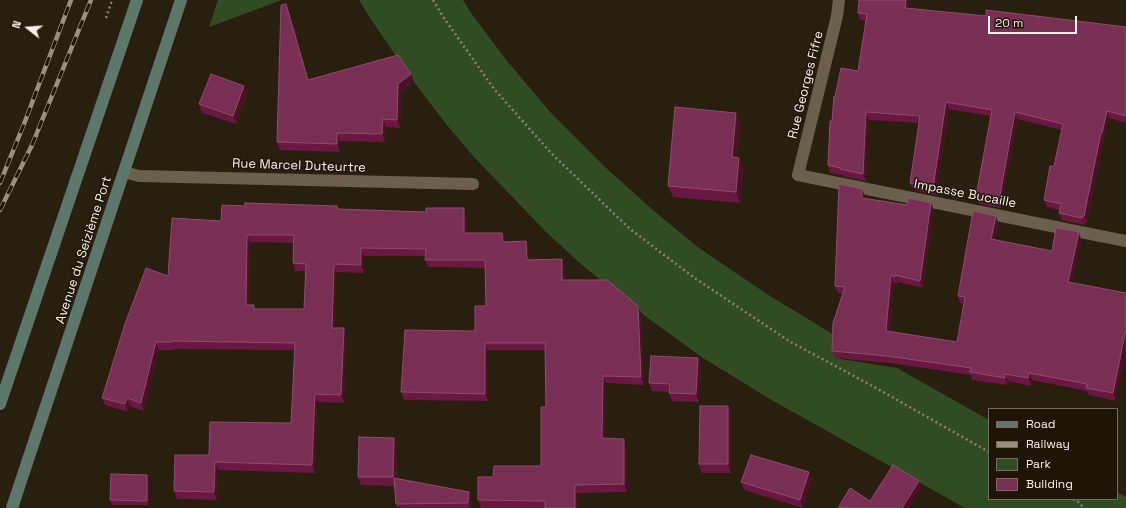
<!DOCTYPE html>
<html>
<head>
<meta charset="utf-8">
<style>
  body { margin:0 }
  #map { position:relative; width:1126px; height:508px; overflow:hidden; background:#291f0f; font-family:"Space Grotesk",sans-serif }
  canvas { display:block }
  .legend { position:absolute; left:988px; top:408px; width:130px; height:92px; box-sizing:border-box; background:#1f1506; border:1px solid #766d60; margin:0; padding:5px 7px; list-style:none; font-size:12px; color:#f9f2e8 }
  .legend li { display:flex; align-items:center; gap:8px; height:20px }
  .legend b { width:20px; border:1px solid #766d60 }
  .north { position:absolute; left:8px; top:8px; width:40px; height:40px; -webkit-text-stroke:3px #1f1506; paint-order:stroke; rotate:287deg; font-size:11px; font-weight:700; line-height:16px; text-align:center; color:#f9f2e8 }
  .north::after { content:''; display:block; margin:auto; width:14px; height:18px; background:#f9f2e8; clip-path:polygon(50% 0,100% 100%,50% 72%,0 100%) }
  .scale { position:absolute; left:988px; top:16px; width:89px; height:18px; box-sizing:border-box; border:2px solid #f9f2e8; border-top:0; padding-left:5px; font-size:12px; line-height:14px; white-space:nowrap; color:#f9f2e8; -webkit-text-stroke:3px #1f1506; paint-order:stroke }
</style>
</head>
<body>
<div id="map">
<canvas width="1126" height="508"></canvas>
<ul class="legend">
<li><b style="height:5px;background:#5c786a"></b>Road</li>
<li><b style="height:5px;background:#989083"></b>Railway</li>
<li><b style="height:11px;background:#304c22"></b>Park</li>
<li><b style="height:11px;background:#792f53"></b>Building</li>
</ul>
<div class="north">N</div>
<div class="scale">20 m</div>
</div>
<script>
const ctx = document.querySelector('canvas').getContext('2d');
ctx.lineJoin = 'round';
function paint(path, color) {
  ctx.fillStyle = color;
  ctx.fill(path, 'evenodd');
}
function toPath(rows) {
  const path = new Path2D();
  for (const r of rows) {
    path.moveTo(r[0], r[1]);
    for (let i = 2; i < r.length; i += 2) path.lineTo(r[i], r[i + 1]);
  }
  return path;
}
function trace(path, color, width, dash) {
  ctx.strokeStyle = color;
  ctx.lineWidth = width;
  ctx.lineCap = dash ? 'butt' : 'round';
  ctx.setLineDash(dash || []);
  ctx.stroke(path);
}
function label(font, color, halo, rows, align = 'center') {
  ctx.font = font + ' "Space Grotesk",sans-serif';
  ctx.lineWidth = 3;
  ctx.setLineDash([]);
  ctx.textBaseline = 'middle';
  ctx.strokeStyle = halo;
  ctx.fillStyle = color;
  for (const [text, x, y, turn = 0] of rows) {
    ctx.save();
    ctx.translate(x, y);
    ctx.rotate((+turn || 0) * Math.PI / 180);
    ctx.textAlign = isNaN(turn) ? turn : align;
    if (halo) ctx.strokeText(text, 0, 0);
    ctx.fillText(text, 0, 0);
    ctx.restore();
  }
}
paint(toPath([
  [218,0,282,0,209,27],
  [359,0,463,0,471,13,507,61,552,114,605,167,654,211,699,248,770,296,836,336,835,358,897,368,989,420,989,499,1117,499,1117,492,1126,497,1126,506,1125,508,965,508,775,402,703,358,641,313,582,265,546,232,473,156,446,124,414,82,370,18]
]), '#304c22');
trace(toPath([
  [433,0,444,18,494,89,552,154,630,229,696,279,789,341,876,388,989,452],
  [106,18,112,0],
  [1073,499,1080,503,1083,508]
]), '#8b8275', 2.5, [2, 3]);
trace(toPath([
  [124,172,139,176,473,184],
  [798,175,1126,241]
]), '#6b5f4d', 12);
trace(toPath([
  [798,175,837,16,839,0]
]), '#6b5f4d', 12);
trace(toPath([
  [0,404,137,0],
  [12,508,181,0]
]), '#5c786a', 12);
const rail = toPath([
  [0,183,24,124,71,0],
  [0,210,32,145,91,0]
]);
trace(rail, '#989083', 4.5);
trace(rail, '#1f1506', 3, [9]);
paint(toPath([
  [908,8,986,16,1126,27,1126,123,1109,118,1104,140,1087,223,1085,223,1085,225,1062,220,1059,213,1059,210,1047,207,1044,200,1054,166,1062,130,1018,119,1001,208,979,204,976,196,991,116,949,109,936,195,913,190,910,183,919,123,869,120,866,181,843,176,842,175,830,173,828,165,832,121,835,97,858,71,866,21,860,20,858,13],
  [289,12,308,80,411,74,414,82,401,92,400,128,386,127,385,142,340,141,340,152,280,150,277,142],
  [247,94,237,124,202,113,199,104],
  [736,113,740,124,737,158,739,158,743,169,740,203,673,197,668,186],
  [865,196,865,198,934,210,923,288,898,282,898,284,894,283,890,331,957,342,964,304,960,303,958,296,996,216,998,223,995,240,1052,251,1079,232,1081,240,1072,283,1126,293,1116,401,1089,395,1087,391,1032,380,1031,386,1008,381,1007,385,972,380,971,375,890,363,835,358,832,351,843,294,838,293,835,286],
  [337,206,338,209,467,216,467,233,502,233,505,242,526,241,529,249,529,260,562,259,565,267,565,280,641,313,644,385,606,383,605,439,627,446,627,492,577,493,578,508,481,508,478,500,493,477,541,466,546,407,545,350,487,350,488,401,404,400,401,392,475,331,486,306,485,268,428,267,425,260,425,256,364,256,364,273,336,272,335,328,344,328,346,336,344,403,317,402,315,473,218,470,217,500,177,499,174,491,209,455,291,423,295,350,174,349,174,350,159,350,144,411,130,406,128,412,105,405,102,398,168,276,221,221],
  [250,242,293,243,293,263,295,271,306,271,304,309,255,309,254,305,249,305],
  [698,358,701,367,699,402,672,401,669,392,652,391,649,383],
  [728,406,731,414,731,473,702,473,699,464],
  [394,438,397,446,397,479,469,492,472,499,471,508,397,508,396,504,394,486,361,485,358,477],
  [809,472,812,481,803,508,744,490,741,482],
  [147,475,149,480,149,505,112,505,110,500]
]), '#6a1741');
paint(toPath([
  [906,0,910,0,908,15,905,8],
  [286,4,289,12,310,88,308,80],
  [411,74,414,82,401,92,400,128,397,120,398,84],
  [244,86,247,94,237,124,233,116],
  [946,102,949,109,936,195,933,188],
  [1107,111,1109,118,1104,140,1102,133],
  [866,112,869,120,866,181,863,174],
  [1015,112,1018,119,1001,208,999,201],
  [736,113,740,124,736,168,732,157],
  [383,119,386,127,385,142,382,134],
  [337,133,340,141,340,152,337,144],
  [1101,133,1104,140,1087,223,1084,216],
  [739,158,743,169,740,203,736,192],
  [862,189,865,196,864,205,862,198],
  [931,203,934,210,923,288,920,281],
  [464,208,467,216,467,240,464,233],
  [996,216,998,223,994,246,991,239],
  [1082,216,1085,223,1085,225,1082,218],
  [1079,232,1081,240,1071,289,1068,282],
  [502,233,505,240,505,249,503,242],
  [247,235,250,242,249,313,246,305],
  [526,241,529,249,529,267,527,260],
  [361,248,364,256,364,273,361,265],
  [562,259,565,267,565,287,562,280],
  [334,264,336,272,335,335,332,328],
  [891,275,894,283,889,338,886,331],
  [895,275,898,282,898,284,895,277],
  [638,306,641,313,644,385,641,377],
  [344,328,346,336,344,403,341,395],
  [1126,329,1126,350,1116,401,1113,393],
  [156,342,159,350,144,411,141,403],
  [485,343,487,350,488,401,485,394],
  [698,358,701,367,699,402,696,394],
  [1029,373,1032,380,1031,386,1028,378],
  [1005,374,1008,381,1007,385,1005,378],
  [603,376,606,383,605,446,602,438],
  [315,394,317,402,315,473,312,465],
  [127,398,130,406,128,412,125,404],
  [728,406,731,414,731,473,728,464],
  [394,438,397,446,396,486,393,477],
  [624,439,627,446,627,492,624,484],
  [215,462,218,470,217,500,214,492],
  [809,472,812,481,803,508,800,500],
  [147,475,149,480,149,505,147,501],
  [919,481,922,488,909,508,902,508],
  [575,485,577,493,578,508,575,508],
  [469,492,472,499,471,508,470,508,468,503]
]), '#491125');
const building = toPath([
  [859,0,906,0,905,8,986,16,986,10,1126,27,1126,116,1107,111,1102,133,1101,133,1084,216,1082,216,1082,218,1059,213,1061,204,1044,200,1050,166,1054,166,1063,124,1015,112,999,201,976,196,992,110,946,102,933,188,910,183,920,116,866,112,863,174,840,169,840,168,828,165,830,121,832,121,834,96,835,97,841,68,858,71,867,14,858,13,859,0],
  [286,4,308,80,398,55,411,74,398,84,397,120,383,119,382,134,337,133,337,144,277,142,281,5,286,4],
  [211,74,244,86,233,116,199,104,211,74],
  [675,107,736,113,732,157,739,158,736,192,668,186,675,107],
  [839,184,862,189,862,198,907,205,908,198,931,203,920,281,895,275,895,277,891,275,886,331,957,342,965,297,958,296,973,211,996,216,991,239,1052,251,1056,228,1079,232,1068,282,1126,293,1126,329,1113,393,1086,388,1087,384,1029,373,1028,378,1005,374,1005,378,970,372,971,368,887,356,832,351,833,323,845,287,835,286,839,184],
  [245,203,337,206,337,209,426,212,426,208,464,208,464,233,502,233,503,242,526,241,527,260,562,259,562,280,607,280,638,306,641,377,603,376,602,438,624,439,624,484,575,485,575,508,545,508,545,501,478,500,478,477,493,477,494,466,541,466,541,407,546,407,545,343,485,343,485,394,401,392,405,330,475,331,475,306,486,306,485,260,425,260,426,249,361,248,361,265,334,264,332,328,344,328,341,395,315,394,312,465,215,462,214,492,174,491,175,455,209,455,210,422,291,423,295,343,172,341,172,342,156,342,141,403,127,398,125,404,102,398,125,324,146,268,168,276,172,218,221,221,222,205,245,206,245,203],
  [247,235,294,235,293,263,306,264,304,309,254,309,254,305,246,305,247,235],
  [651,356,698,358,696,394,669,393,670,384,649,383,651,356],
  [700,406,728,406,728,464,699,464,700,406],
  [359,437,394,438,393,477,358,477,359,437],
  [751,455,809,472,800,500,741,482,751,455],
  [893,465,919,481,902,508,838,508,850,488,870,501,893,465],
  [111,474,147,475,147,501,110,500,111,474],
  [394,478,469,492,468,503,396,504,394,478]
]);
paint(building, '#792f53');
trace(building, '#8d4e6a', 1);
label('13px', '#f9f2e8', '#1f1506', [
  ["Rue Georges Fifre",806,85,-76],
  ["Rue Marcel Duteurtre",299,166,2],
  ["Impasse Bucaille",965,194,11],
  ["Avenue du Seizième Port",84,250,-72]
]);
</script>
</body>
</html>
